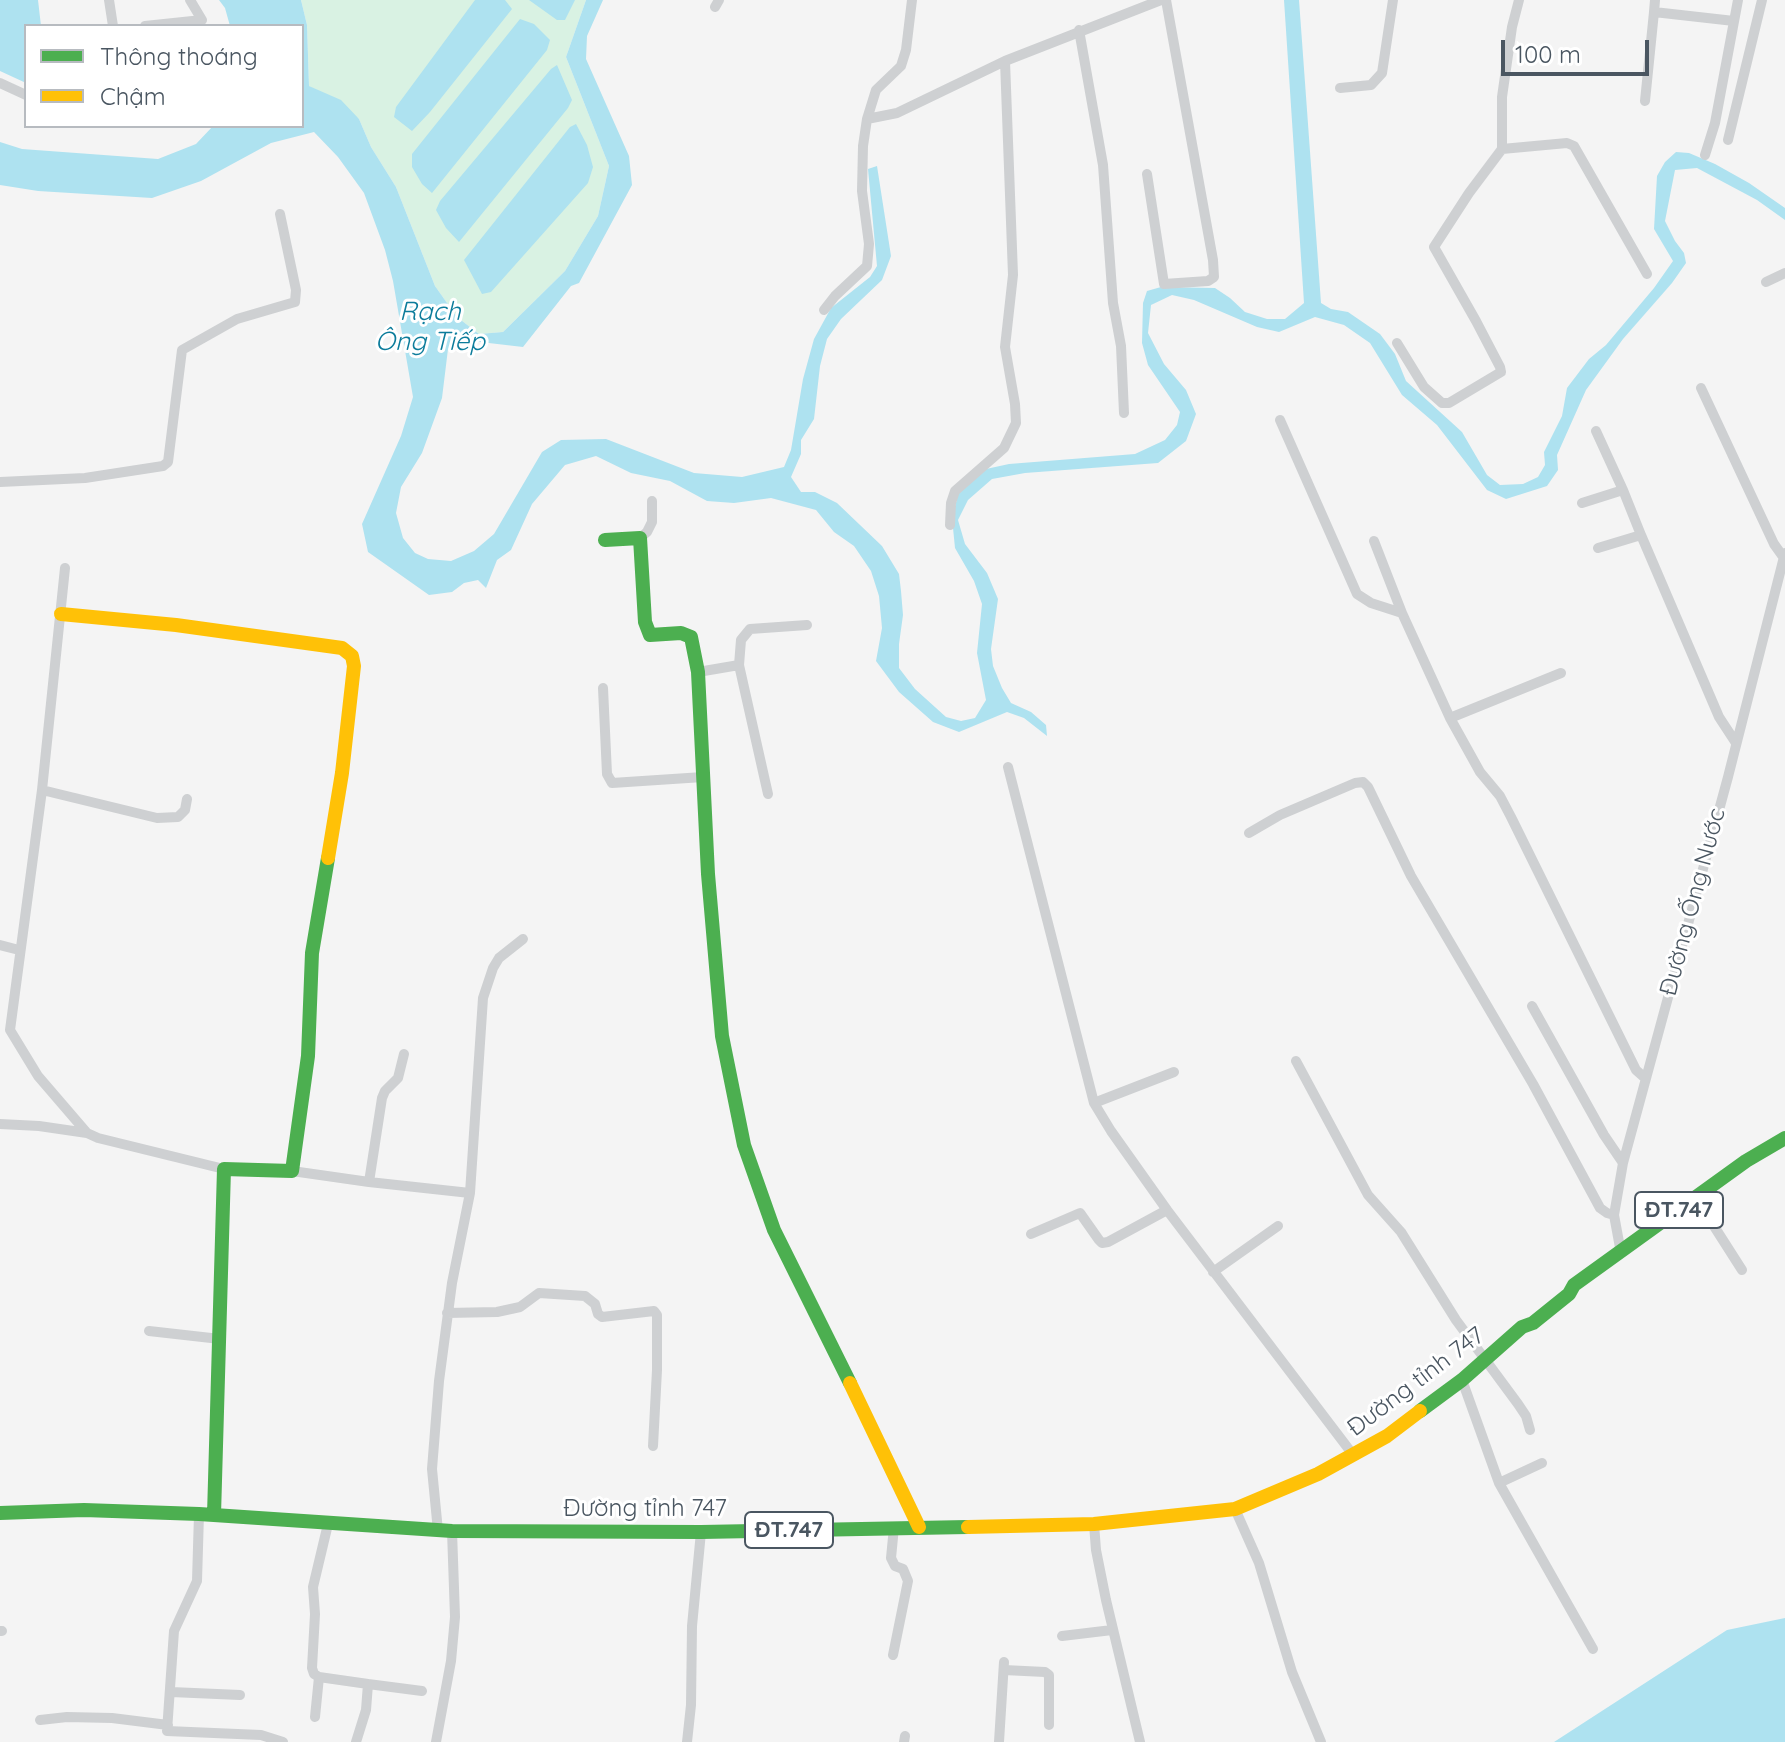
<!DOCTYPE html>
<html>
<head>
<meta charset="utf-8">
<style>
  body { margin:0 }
  #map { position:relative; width:1785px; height:1742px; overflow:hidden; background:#f4f4f4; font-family:Quicksand,sans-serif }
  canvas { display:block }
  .legend { position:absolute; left:24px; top:24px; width:280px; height:104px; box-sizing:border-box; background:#fff; border:2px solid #b7bbc0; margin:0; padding:10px 14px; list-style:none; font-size:24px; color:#4a5661 }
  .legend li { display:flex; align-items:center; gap:16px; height:40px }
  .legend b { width:40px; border:2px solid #b7bbc0 }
  .scale { position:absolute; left:1501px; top:40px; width:148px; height:36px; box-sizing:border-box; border:4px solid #4a5661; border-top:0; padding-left:10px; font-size:24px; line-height:28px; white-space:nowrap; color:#4a5661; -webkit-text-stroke:6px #fff; paint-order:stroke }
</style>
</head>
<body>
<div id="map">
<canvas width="1785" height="1742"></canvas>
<ul class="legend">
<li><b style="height:10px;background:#4caf50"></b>Thông thoáng</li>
<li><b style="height:10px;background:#ffc107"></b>Chậm</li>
</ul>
<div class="scale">100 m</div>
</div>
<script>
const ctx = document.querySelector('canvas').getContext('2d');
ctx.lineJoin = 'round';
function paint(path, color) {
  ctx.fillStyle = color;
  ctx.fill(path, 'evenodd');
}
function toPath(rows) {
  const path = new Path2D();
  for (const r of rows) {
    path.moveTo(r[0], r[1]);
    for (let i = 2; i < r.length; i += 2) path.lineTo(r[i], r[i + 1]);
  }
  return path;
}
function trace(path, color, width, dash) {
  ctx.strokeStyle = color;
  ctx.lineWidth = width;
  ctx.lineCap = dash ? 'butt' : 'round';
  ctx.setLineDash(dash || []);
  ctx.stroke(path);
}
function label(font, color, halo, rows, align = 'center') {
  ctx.font = font + ' Quicksand,sans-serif';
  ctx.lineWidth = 6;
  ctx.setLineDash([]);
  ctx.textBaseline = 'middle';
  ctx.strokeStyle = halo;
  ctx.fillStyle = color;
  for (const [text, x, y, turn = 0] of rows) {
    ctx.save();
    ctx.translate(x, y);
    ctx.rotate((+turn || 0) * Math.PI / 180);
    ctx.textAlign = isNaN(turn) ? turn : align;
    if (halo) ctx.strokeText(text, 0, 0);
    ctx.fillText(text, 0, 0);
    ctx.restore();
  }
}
paint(toPath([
  [301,0,586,0,566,57,609,166,598,216,565,271,503,332,479,334,457,317,435,286,396,187,371,147,359,119,309,86,307,25]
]), '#d9f2e3');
paint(toPath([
  [0,0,38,0,41,26,26,26,26,83,0,71],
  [219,0,301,0,307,25,309,86,341,100,359,119,371,147,396,187,435,286,457,317,479,334,503,332,565,271,598,216,609,166,566,57,586,0,603,0,587,36,586,59,629,156,632,185,579,283,571,286,523,347,463,340,448,349,442,398,422,453,401,487,396,513,403,538,415,553,428,559,451,561,474,551,494,534,542,452,561,440,606,439,694,473,742,477,784,467,791,450,803,379,814,339,831,308,870,277,877,266,868,169,877,166,891,256,882,280,841,319,827,339,820,366,814,419,801,440,801,454,791,477,801,492,815,492,837,503,882,546,899,574,901,591,903,615,899,644,899,668,915,689,946,717,961,721,975,718,986,700,977,653,982,604,974,581,955,548,952,518,959,491,986,469,1009,464,1135,454,1165,440,1177,425,1180,412,1148,365,1142,343,1143,303,1147,291,1161,287,1215,288,1230,298,1245,312,1267,319,1285,319,1304,303,1284,0,1299,0,1321,303,1331,309,1348,312,1380,334,1395,354,1406,381,1462,432,1487,475,1500,485,1523,484,1538,477,1545,465,1544,452,1562,416,1567,388,1589,359,1606,345,1654,288,1673,261,1654,229,1657,176,1665,162,1676,152,1689,153,1715,164,1749,183,1785,208,1785,220,1757,200,1697,168,1675,170,1665,221,1675,241,1684,253,1686,263,1672,283,1623,339,1586,390,1557,455,1558,470,1547,486,1506,499,1487,490,1437,425,1402,395,1370,343,1344,325,1315,317,1279,332,1257,327,1194,300,1172,295,1151,305,1148,333,1164,364,1186,390,1196,414,1186,441,1158,463,1025,473,992,479,968,500,958,520,965,544,987,573,998,599,991,649,993,666,1002,688,1011,703,1031,712,1046,725,1047,736,1024,718,1007,712,959,732,933,722,899,692,876,661,882,628,879,596,871,571,854,546,834,532,816,510,771,498,734,503,707,501,670,481,631,473,596,456,565,465,532,504,511,550,497,560,486,588,478,580,464,583,452,592,429,595,368,552,362,524,401,436,413,397,393,281,385,250,364,193,338,157,314,132,271,143,201,181,152,198,38,191,0,185,0,142,22,149,158,159,196,144,213,126,302,126,302,26,230,26,225,8],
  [475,0,505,0,512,9,430,112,412,131,394,117,396,107],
  [529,0,575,0,565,20,557,20],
  [520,19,534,24,550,40,547,50,432,193,422,184,412,167,412,154],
  [557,65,572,100,568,108,459,242,446,228,436,210,440,201,551,69],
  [576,124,587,145,593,167,588,183,491,292,482,294,464,260,570,127],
  [1785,1618,1785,1742,1554,1742,1727,1630]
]), '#aee2f0');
trace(toPath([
  [109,0,113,26],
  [1655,0,1654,12,1734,21],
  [715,7,719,0],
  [145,26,202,20,190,0],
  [1079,30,1103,165,1113,303,1121,346,1124,413],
  [0,83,26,95],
  [1340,88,1371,85,1382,73,1393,0],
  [1645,101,1654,12],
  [867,119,897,113,1005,61,1161,0],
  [1728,140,1762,0],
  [1502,149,1567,143,1574,146,1647,274],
  [1705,155,1715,123,1738,0],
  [1147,174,1164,284,1208,281,1214,277,1213,260,1166,0],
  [1766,282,1785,273],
  [824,310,835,296,867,266,869,244,862,191,863,146,867,119,876,90,901,66,906,50,912,0],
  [1397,343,1424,387,1442,403,1449,403,1501,372,1500,367,1476,321,1434,247,1469,193,1502,149,1502,97,1512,27,1519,0],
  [1701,388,1774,544,1784,558],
  [1280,420,1357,594,1371,603,1402,613,1450,718,1480,772,1500,796,1511,817,1636,1070,1645,1078],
  [1596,431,1623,490],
  [0,482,85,478,163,466,168,462,182,350,237,319,295,302,296,290,280,214],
  [1582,503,1623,490,1641,535],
  [950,525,951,503,955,491,1004,448,1016,423,1015,404,1005,347,1013,275,1005,61],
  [640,538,647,532,652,522,652,501],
  [1374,541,1402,613],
  [1598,548,1641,535,1719,717,1736,743],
  [65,568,42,790,10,1030,38,1076,87,1133],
  [739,665,768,794],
  [698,672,739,665,741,640,750,629,807,625],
  [603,688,607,774,612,783,703,777],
  [1450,718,1561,673],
  [1008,767,1094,1103,1111,1131,1167,1210,1354,1456],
  [42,790,157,818,178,817,185,810,187,799],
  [1249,833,1280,815,1355,783,1363,782,1368,787,1411,876,1533,1084,1600,1208,1607,1213,1614,1215],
  [0,945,19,950],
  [1532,1006,1604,1135,1623,1163],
  [1296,1061,1368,1195,1401,1232,1456,1320,1518,1404,1526,1416,1530,1430],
  [1094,1103,1174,1072],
  [0,1124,39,1126,87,1133,98,1138,224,1169],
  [292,1171,369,1182,382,1098,385,1091,398,1078,404,1054],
  [369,1182,470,1193],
  [1696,1198,1742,1270],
  [1031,1234,1080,1213,1099,1240,1102,1243,1108,1242,1167,1210],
  [1621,1253,1614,1215,1623,1163,1728,777,1785,553],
  [1213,1272,1278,1226],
  [447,1313,497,1312,520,1307,539,1293,585,1296,595,1304,598,1314,602,1317,654,1311,657,1315,657,1370,653,1446],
  [149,1331,220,1339],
  [1462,1380,1499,1483,1593,1649],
  [1499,1483,1542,1463],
  [1235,1509,1259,1563,1292,1672,1321,1742],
  [199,1514,197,1581,174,1631,167,1731,261,1735,283,1742],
  [328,1524,313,1587,315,1614,312,1668,314,1674,319,1677,368,1684,366,1710,356,1742],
  [1094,1524,1096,1550,1106,1600,1140,1742],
  [438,1531,432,1469,439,1381,452,1283,470,1193,483,998,493,968,499,958,523,939],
  [0,1631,2,1631],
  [1062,1636,1112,1630],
  [893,1655,908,1581,903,1569,895,1566,891,1558,894,1527],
  [1004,1670,1045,1672,1049,1675,1049,1725],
  [368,1684,422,1691],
  [171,1692,240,1695],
  [315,1717,319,1677],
  [40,1720,67,1717,112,1718,168,1725],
  [436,1742,451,1661,455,1617,452,1531],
  [687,1742,691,1705,692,1626,701,1532],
  [904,1742,905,1736],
  [999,1742,1004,1662]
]), '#ced0d2', 10);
trace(toPath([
  [605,540,640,538,645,622,650,635,681,633,691,637,698,672,708,874,722,1036,744,1145,774,1230,850,1383],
  [1420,1411,1462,1380,1522,1327,1533,1323,1569,1294,1574,1285,1746,1161,1785,1138],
  [0,1513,84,1510,199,1514,452,1531,701,1532,968,1527],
  [214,1515,224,1169,292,1171,308,1056,312,953,328,858]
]), '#4caf50', 14);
trace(toPath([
  [61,614,176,625,342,648,352,656,354,666,342,773,328,858],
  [850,1383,919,1527],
  [968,1527,1094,1524,1235,1509,1318,1474,1387,1436,1420,1411]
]), '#ffc107', 14);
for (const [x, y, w] of [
  [1679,1210,88],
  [789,1530,88]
]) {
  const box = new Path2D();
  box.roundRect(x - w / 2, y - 18, w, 36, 6);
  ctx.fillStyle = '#fff';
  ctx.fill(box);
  trace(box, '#4a5661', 2);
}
label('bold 22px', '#4a5661', null, [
  ["ĐT.747",1679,1210],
  ["ĐT.747",789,1530]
]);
label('24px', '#4a5661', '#fff', [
  ["Đường Ống Nước",1693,902,-75],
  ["Đường tỉnh 747",1416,1382,-37],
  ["Đường tỉnh 747",645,1509]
]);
label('italic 26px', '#0c7c9b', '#fff', [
  ["Rạch",430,312],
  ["Ông Tiếp",430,342]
]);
</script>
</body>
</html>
